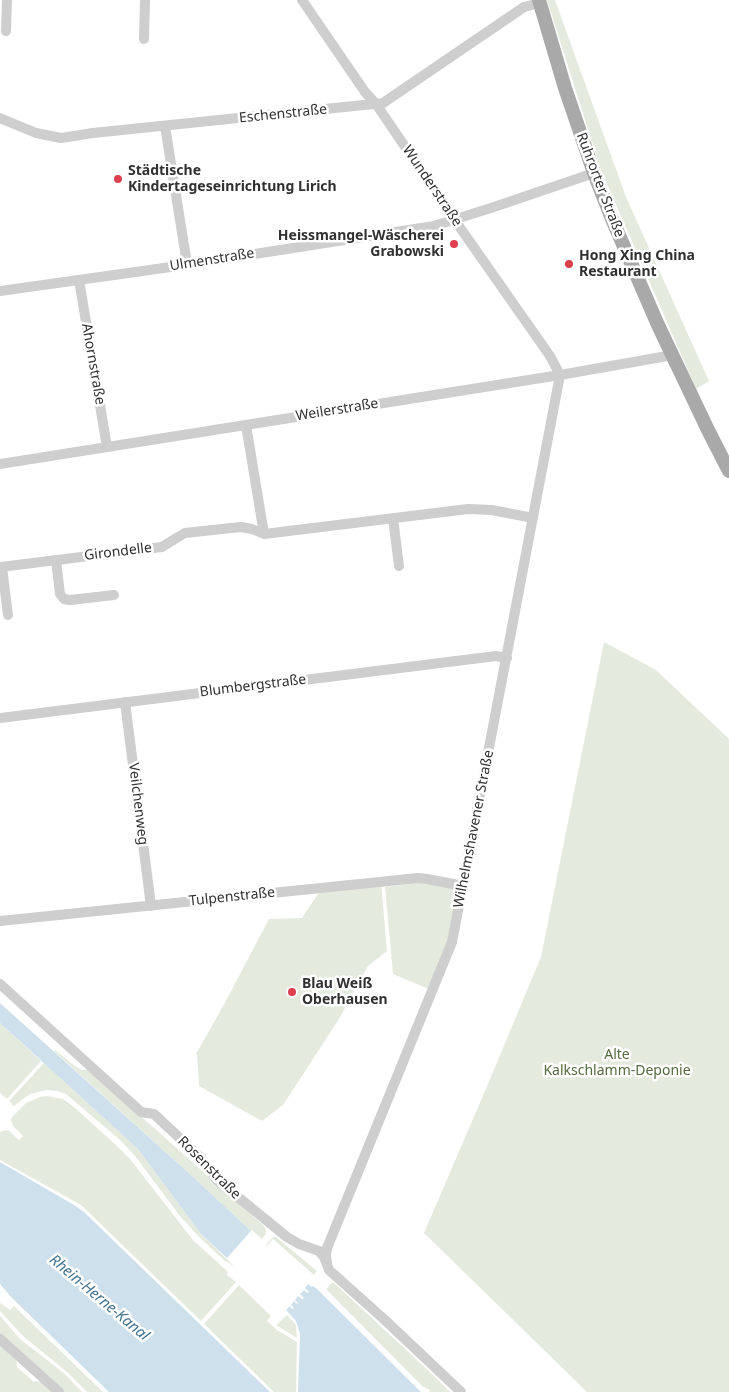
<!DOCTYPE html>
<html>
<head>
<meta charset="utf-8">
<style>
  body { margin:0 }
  canvas { display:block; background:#fff }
</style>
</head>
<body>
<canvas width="729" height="1392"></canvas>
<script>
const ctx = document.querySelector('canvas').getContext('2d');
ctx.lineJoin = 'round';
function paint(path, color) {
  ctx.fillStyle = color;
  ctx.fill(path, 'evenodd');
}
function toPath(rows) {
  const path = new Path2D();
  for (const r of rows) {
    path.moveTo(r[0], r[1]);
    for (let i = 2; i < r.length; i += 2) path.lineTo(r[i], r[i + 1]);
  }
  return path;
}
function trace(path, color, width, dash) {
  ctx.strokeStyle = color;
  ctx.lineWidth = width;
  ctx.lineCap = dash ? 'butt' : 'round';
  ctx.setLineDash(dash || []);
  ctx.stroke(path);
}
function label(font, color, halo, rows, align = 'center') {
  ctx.font = font + ' "Noto Sans",sans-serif';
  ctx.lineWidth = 5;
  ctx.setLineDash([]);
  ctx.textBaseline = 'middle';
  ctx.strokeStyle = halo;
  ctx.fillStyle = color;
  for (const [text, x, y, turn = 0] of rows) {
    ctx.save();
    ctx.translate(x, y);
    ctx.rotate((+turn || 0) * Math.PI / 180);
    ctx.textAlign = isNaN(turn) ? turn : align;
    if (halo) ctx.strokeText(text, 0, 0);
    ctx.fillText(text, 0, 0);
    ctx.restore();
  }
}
paint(toPath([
  [547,0,555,0,626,197,709,381,696,389,601,170],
  [604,642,656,670,729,739,729,1392,587,1392,424,1233,485,1091,541,957],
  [381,882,387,951,368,966,339,1019,283,1105,262,1121,199,1086,197,1055,196,1054,222,1008,269,919,302,918,322,888],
  [424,882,460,889,454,929,431,990,393,974,385,887],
  [0,1023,41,1061,7,1099,0,1093],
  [55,1050,75,1066,82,1070,89,1070,264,1226,266,1231,265,1235,262,1239,252,1230,251,1231,192,1176,54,1051],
  [44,1063,138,1149,201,1234,234,1266,225,1261,198,1236,180,1216,135,1156,120,1140,66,1094,57,1091,47,1090,30,1094,14,1106,9,1101],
  [47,1096,63,1099,74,1107,116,1145,130,1159,193,1240,228,1272,227,1275,236,1282,201,1321,81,1205,0,1160,0,1132,6,1130,9,1131,19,1140,23,1136,13,1126,11,1120,12,1117,26,1103,40,1097],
  [273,1237,276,1237,317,1271,314,1275,273,1239,267,1246,266,1245],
  [333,1282,432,1374,450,1392,429,1392,430,1390,422,1386,326,1289],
  [239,1285,271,1316,267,1321,277,1330,297,1342,296,1392,274,1392,204,1324],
  [0,1303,10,1310,14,1306,103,1392,87,1392,67,1372,23,1336,0,1311],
  [287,1315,296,1325,297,1338,276,1325],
  [0,1316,20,1339,65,1374,82,1392,64,1392,0,1335],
  [0,1344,16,1356,17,1367,33,1381,44,1382,55,1392,0,1392]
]), '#e5eade');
paint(toPath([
  [0,1003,192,1176,251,1231,227,1258,201,1234,138,1149,0,1023],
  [0,1162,74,1205,84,1212,270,1392,109,1392,11,1297,0,1284],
  [308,1284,312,1287,313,1286,317,1289,421,1392,298,1392,300,1334,296,1321,286,1310,290,1306,292,1309,294,1308,291,1305,294,1301,297,1304,298,1303,295,1300,298,1296,302,1299,304,1298,300,1294,304,1290,307,1293,309,1292,305,1288]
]), '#cee0eb');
trace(toPath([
  [302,0,365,92,376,104,461,229,550,356,560,375,452,942,327,1248,326,1255,327,1264],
  [6,31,7,0],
  [144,39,145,0],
  [0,118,36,133,61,138,93,133,383,103,524,7,540,3],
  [165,126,187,264],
  [79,280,107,447],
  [0,291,178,266,434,226,494,207,594,173],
  [246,425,264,534],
  [0,464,560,375,673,355],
  [393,518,399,566],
  [56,560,60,594,64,599,70,600,114,595],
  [0,567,162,547,178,537,185,533,241,527,252,529,264,534,468,509,492,510,533,518],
  [2,567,8,615],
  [125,702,151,906],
  [0,718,496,656,507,658],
  [0,921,418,878,427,879,464,886],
  [0,984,141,1112,154,1114,202,1159,217,1180,287,1237,299,1244,319,1251,324,1257,329,1270,386,1321,461,1392],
  [0,1339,59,1392]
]), '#cecece', 10);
trace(toPath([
  [539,0,565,88,594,173,612,219,658,325,708,430,729,471]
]), '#a9a9a9', 14);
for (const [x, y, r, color] of [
  [118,179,5,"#dc3f4d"],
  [454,244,5,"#dc3f4d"],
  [569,264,5,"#dc3f4d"],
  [292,992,5,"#dc3f4d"]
]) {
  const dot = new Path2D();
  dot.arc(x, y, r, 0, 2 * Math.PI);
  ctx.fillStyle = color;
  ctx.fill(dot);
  trace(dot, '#fff', 2);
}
label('14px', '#313131', '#fff', [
  ["Eschenstraße",283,114,-6],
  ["Ruhrorter Straße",600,185,69],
  ["Wunderstraße",432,186,56],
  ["Ulmenstraße",212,260,-9],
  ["Ahornstraße",93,364,80],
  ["Weilerstraße",337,410,-9],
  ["Girondelle",118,552,-7],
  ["Blumbergstraße",253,686,-7],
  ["Veilchenweg",138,804,83],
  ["Wilhelmshavener Straße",474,829,-79],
  ["Tulpenstraße",232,897,-6],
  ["Rosenstraße",209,1168,45]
]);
label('bold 14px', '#313131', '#fff', [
  ["Städtische",128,171],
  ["Kindertageseinrichtung Lirich",128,187],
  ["Heissmangel-Wäscherei",444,236,"right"],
  ["Grabowski",444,252,"right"],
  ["Hong Xing China",579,256],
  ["Restaurant",579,272],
  ["Blau Weiß",302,984],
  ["Oberhausen",302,1000]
], 'left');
label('14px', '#556b40', '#fff', [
  ["Alte",617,1055],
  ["Kalkschlamm-Deponie",617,1071]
]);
label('italic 15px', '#437390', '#fff', [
  ["Rhein-Herne-Kanal",99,1298,40]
]);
</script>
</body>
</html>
